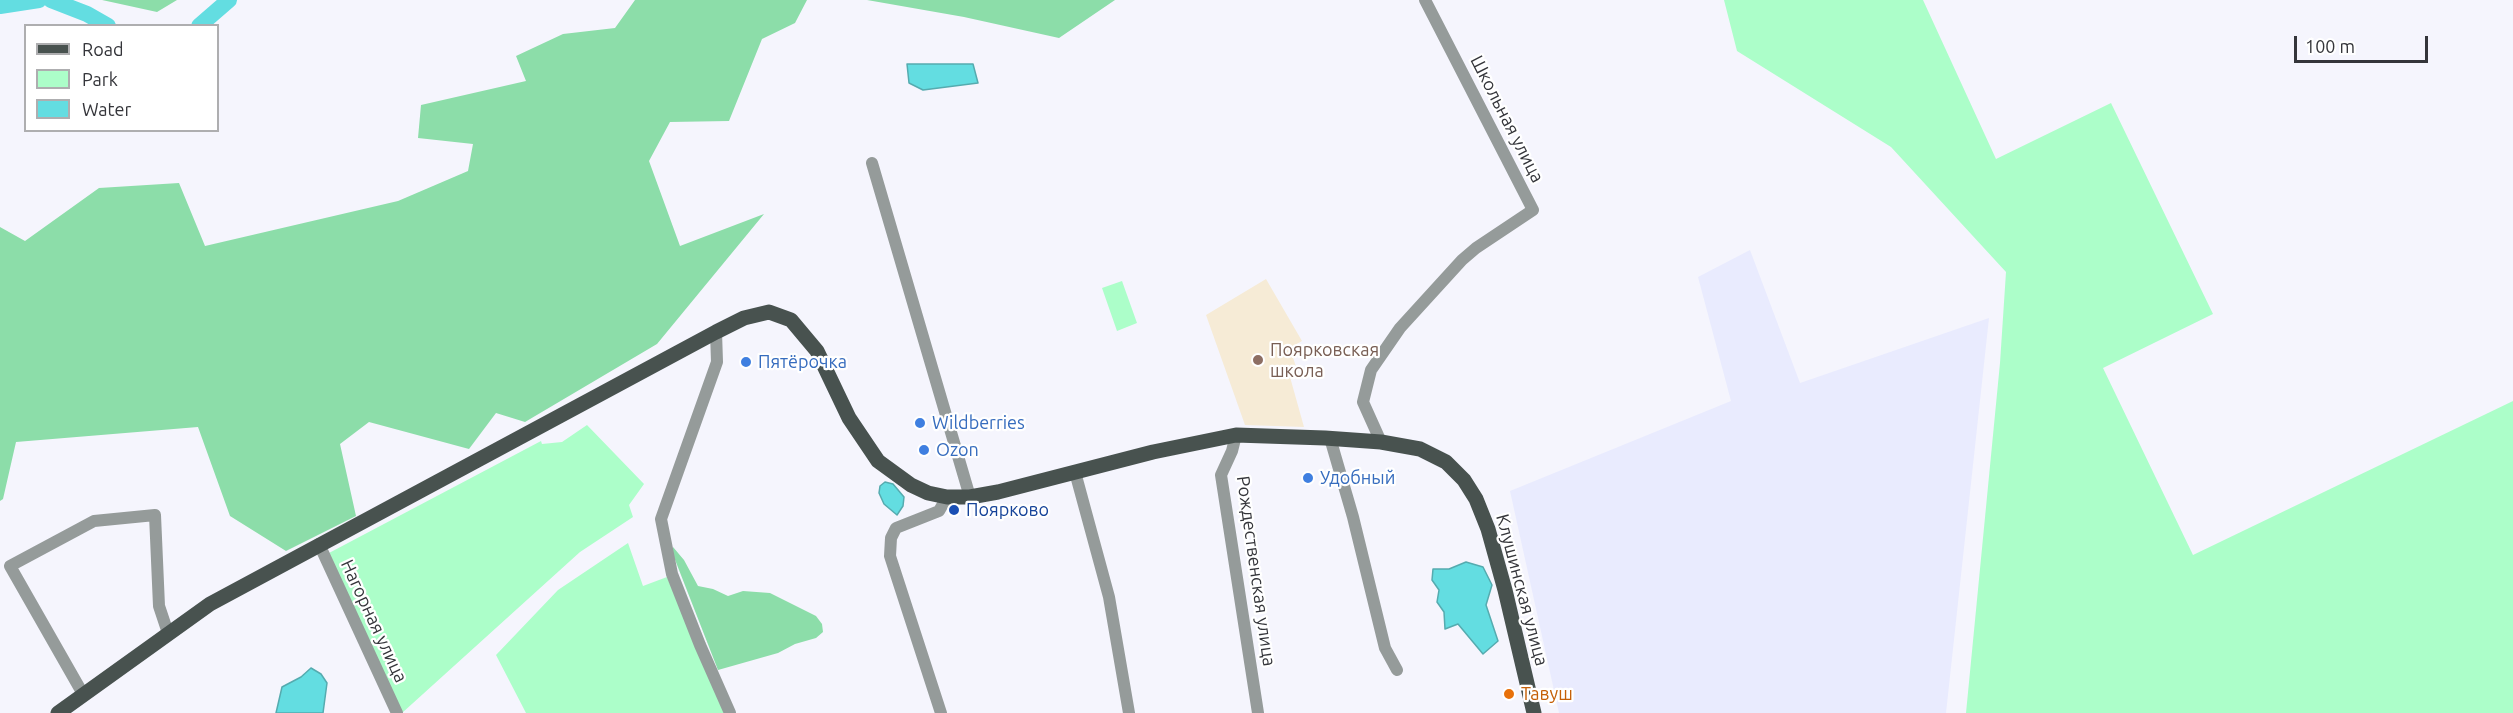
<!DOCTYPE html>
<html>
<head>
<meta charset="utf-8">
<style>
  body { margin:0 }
  #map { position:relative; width:2513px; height:713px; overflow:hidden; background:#f5f5fd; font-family:Ubuntu,sans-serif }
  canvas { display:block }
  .legend { position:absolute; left:24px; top:24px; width:195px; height:108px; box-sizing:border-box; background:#fff; border:2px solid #aeaeb0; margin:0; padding:8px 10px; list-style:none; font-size:18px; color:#34353a }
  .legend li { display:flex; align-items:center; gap:12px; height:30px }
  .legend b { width:30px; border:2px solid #aeaeb0 }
  .scale { position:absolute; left:2294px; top:36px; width:134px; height:27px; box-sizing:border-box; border:3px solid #34353a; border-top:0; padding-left:8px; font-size:18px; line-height:21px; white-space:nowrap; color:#34353a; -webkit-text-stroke:4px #fff; paint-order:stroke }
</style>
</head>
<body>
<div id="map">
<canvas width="2513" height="713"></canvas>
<ul class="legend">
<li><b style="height:8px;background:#48524f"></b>Road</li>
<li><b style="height:16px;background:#acfec9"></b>Park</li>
<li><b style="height:16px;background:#63dde1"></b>Water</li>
</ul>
<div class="scale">100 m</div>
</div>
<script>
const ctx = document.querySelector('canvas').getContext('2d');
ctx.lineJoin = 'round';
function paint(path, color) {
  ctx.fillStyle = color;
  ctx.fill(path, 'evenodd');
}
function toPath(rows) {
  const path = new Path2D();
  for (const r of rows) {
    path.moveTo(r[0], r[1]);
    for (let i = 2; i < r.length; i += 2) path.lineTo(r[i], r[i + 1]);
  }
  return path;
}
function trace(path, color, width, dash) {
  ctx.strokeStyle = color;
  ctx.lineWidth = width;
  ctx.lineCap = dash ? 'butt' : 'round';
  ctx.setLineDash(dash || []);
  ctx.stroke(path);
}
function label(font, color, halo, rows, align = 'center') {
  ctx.font = font + ' Ubuntu,sans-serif';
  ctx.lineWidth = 4.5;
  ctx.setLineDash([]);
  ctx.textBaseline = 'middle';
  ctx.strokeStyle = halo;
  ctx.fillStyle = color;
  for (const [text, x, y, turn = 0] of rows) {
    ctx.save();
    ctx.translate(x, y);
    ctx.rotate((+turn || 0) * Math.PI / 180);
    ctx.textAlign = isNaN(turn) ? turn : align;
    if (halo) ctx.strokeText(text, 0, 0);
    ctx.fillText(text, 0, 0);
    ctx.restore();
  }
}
paint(toPath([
  [1750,250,1800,383,1989,318,1946,713,1559,713,1510,491,1731,401,1698,277]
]), '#e9ebfe');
paint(toPath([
  [1266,279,1302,341,1290,348,1298,373,1290,377,1304,427,1245,425,1206,315]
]), '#f6ebd6');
paint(toPath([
  [1724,0,1923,0,1996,159,2111,103,2213,314,2103,368,2193,555,2513,401,2513,713,1966,713,2000,363,2006,272,1891,147,1737,51],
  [1122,281,1137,323,1117,331,1102,288],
  [587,425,644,484,629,505,633,517,580,552,402,713,329,553,541,441,542,444,562,442],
  [628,543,643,586,667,577,724,713,526,713,496,655,558,590]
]), '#acfec9');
paint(toPath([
  [102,0,177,0,157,12],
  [635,0,807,0,795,23,762,39,729,121,670,122,649,161,680,246,764,214,657,344,525,422,496,413,469,449,369,422,340,444,356,516,286,551,230,516,198,427,16,442,3,499,0,501,0,227,25,241,99,188,179,183,205,246,398,201,468,171,473,144,418,138,421,105,526,81,516,56,563,34,615,28],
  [867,0,1115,0,1059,38,964,17],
  [673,547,684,560,698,586,713,589,728,596,743,591,770,593,816,616,822,624,823,632,816,638,795,644,778,653,718,670,672,552]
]), '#8cdda9');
const water = toPath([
  [907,64,973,64,978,83,923,90,909,83,907,64],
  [885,482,893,484,904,497,903,506,897,515,884,504,879,493,880,486,885,482],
  [1466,562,1483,567,1492,585,1486,605,1498,641,1483,654,1458,624,1445,629,1444,612,1437,602,1439,590,1432,580,1433,569,1449,569,1466,562],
  [311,668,321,674,327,683,323,713,276,713,282,687,301,677,311,668]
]);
paint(water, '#63dde1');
trace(water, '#55abaf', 1.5);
trace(toPath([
  [51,0,87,14,108,26],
  [0,6,39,0],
  [199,26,229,0]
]), '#63dde1', 16);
trace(toPath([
  [872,163,970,497],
  [716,332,717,362,661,519,672,574,700,645,730,713],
  [1236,435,1232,451,1221,475,1258,713],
  [1330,438,1353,517,1385,648,1397,670],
  [1381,442,1363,402,1371,370,1400,328,1462,260,1476,248,1533,210,1425,0],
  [1075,472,1109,597,1129,713],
  [319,544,397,713],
  [83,694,10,566,94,521,155,515,159,606,168,633],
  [941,713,890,556,891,538,896,528,939,511,947,497]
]), '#959b9a', 12);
trace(toPath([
  [58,713,210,604,716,332,744,318,769,312,791,320,817,351,849,418,878,461,911,485,928,493,947,497,970,497,998,492,1153,452,1236,435,1325,438,1381,442,1420,449,1446,462,1464,480,1476,499,1488,529,1505,590,1534,713]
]), '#48524f', 15);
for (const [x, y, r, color] of [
  [1258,360,6,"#8d6e63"],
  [746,362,6,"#3f7fe0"],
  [920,423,6,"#3f7fe0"],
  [924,450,6,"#3f7fe0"],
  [1308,478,6,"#3f7fe0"],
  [954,510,6,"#1a4fb4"],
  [1509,694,6,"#e8710a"]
]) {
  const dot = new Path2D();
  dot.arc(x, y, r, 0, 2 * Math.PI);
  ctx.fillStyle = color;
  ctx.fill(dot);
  trace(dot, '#fff', 2);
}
label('18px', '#34353a', '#fff', [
  ["Школьная улица",1507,119,63],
  ["Рождественская улица",1256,571,82],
  ["Клушинская улица",1522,590,75],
  ["Нагорная улица",374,621,65]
]);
label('18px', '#785e54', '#fff', [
  ["Поярковская",1270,350],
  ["школа",1270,371]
], 'left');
label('18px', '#366cbe', '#fff', [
  ["Пятёрочка",758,362],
  ["Wildberries",932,423],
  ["Ozon",936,450],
  ["Удобный",1320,478]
], 'left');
label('18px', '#164399', '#fff', [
  ["Поярково",966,510]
], 'left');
label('18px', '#c56008', '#fff', [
  ["Тавуш",1521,694]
], 'left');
</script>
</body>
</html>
